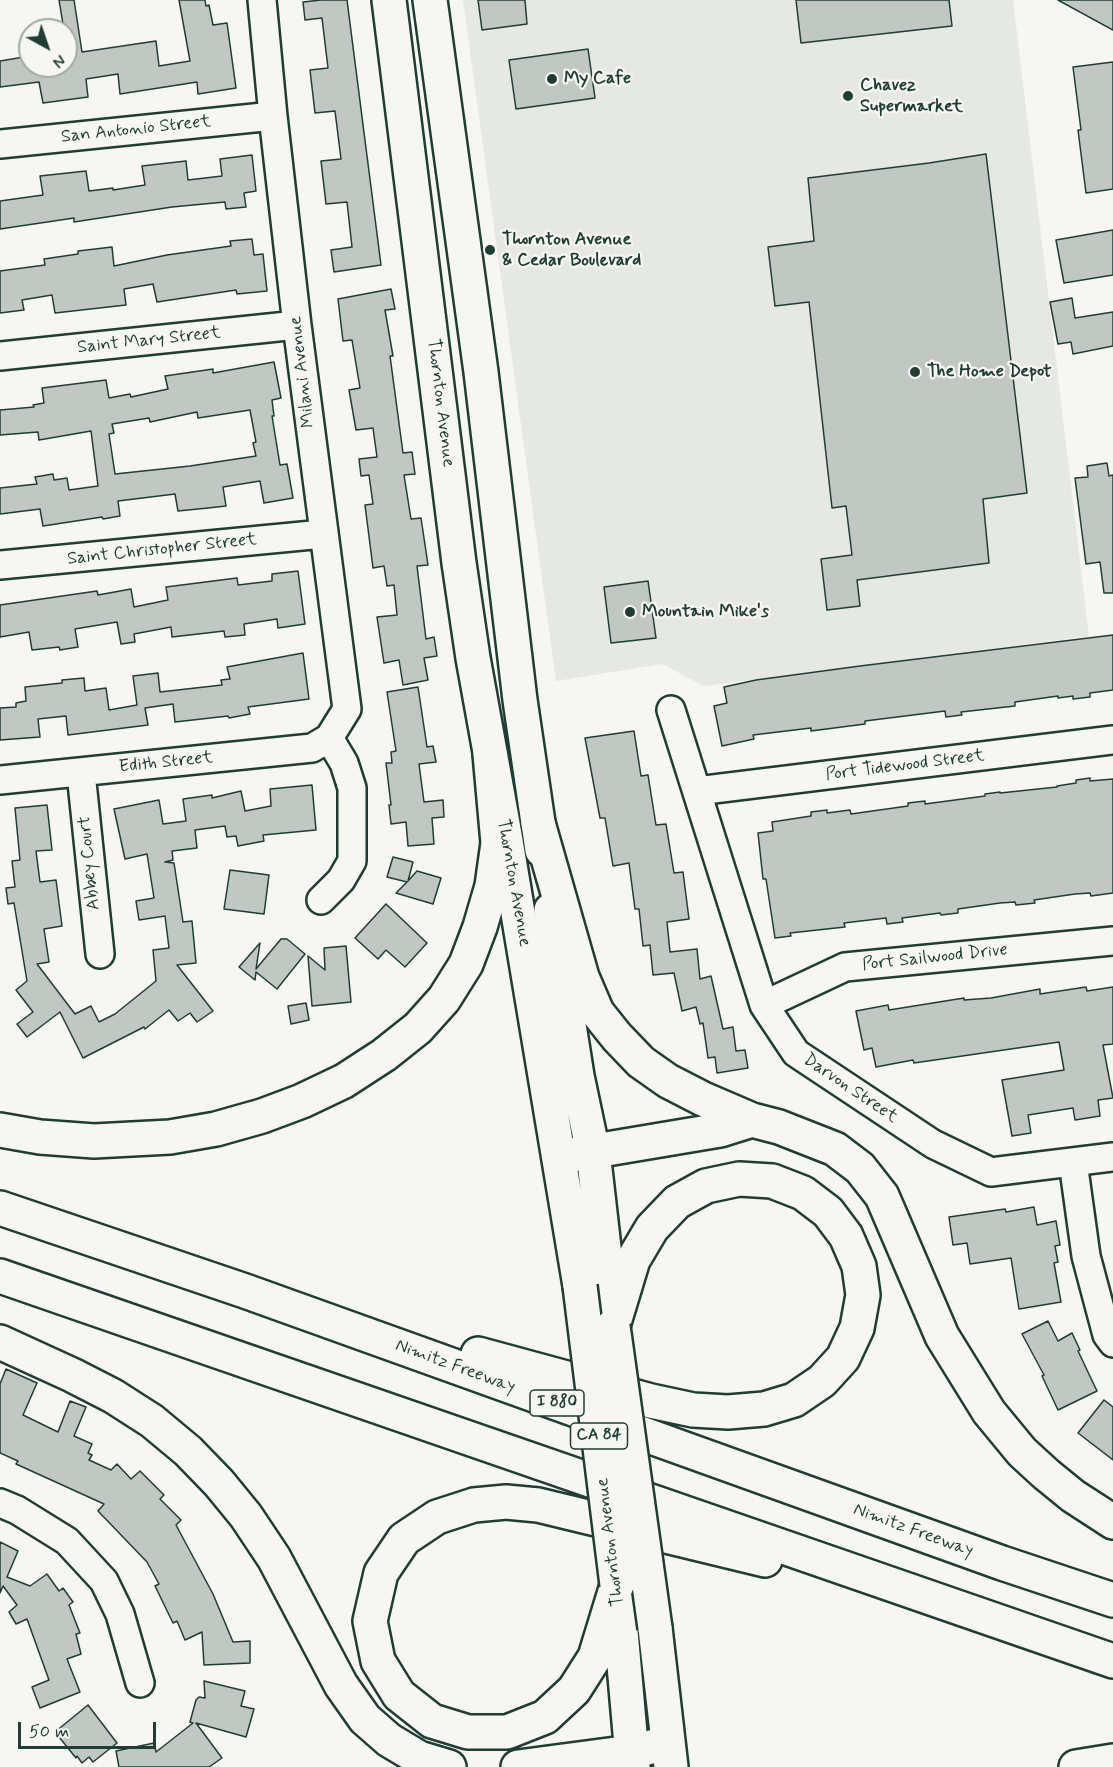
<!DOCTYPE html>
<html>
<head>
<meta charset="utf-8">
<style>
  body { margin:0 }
  #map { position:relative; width:1113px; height:1767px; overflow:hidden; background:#f6f6f2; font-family:Mynerve,sans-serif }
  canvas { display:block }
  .north { position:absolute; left:18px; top:18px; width:60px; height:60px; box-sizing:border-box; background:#f6f6f2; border:2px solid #a0aca6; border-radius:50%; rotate:140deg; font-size:16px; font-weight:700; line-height:24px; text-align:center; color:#1f3d34 }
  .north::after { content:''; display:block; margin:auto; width:21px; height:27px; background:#1f3d34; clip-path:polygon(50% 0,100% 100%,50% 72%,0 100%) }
  .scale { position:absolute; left:18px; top:1722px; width:138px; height:27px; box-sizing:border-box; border:3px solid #1f3d34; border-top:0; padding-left:8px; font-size:18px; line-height:21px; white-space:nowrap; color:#1f3d34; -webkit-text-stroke:4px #f6f6f2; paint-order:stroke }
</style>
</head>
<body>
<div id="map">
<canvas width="1113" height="1767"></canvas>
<div class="north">N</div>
<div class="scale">50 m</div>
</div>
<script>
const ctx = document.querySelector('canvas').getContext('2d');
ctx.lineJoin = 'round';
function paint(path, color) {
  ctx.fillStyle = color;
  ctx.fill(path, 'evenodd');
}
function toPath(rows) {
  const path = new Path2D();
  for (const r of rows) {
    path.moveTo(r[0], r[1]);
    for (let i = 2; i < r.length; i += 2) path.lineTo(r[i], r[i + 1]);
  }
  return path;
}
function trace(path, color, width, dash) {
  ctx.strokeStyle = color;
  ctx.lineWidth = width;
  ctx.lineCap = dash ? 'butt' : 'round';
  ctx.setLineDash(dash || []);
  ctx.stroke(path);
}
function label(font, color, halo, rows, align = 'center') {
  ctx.font = font + ' Mynerve,sans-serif';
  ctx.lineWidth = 4.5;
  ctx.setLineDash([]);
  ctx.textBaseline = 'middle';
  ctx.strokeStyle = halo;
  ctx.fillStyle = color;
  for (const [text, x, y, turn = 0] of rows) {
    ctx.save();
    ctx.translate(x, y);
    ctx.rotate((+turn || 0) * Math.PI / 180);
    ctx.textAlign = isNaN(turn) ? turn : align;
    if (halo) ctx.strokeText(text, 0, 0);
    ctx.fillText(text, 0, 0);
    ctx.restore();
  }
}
paint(toPath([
  [463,0,1013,0,1089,636,704,686,662,664,556,681]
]), '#e6e8e4');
const building = toPath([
  [59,0,74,0,82,52,156,41,159,66,190,61,179,0,205,0,206,6,209,5,213,25,227,23,236,88,198,94,197,82,120,94,118,74,86,79,88,97,43,103,39,82,0,87,0,61,30,56,30,66,66,66,66,30,64,30,59,0],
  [321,0,347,0,381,265,334,272,331,250,352,247,347,202,326,204,321,161,341,159,335,111,315,113,310,70,328,68,322,18,305,20,303,2,321,0],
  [478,0,525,0,527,24,482,30,478,0],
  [796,0,949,0,952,26,801,43,796,0],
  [1058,0,1113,0,1113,30,1058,0],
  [588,49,595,98,516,109,509,60,588,49],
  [1113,62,1113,189,1086,193,1078,130,1081,130,1073,67,1113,62],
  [986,154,1027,493,983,499,989,563,857,580,860,606,827,610,821,559,852,555,846,506,832,508,809,302,775,306,768,247,814,241,808,178,929,163,986,154],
  [252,155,256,191,244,193,246,207,226,209,225,202,172,207,74,222,74,218,0,229,0,201,43,195,40,176,86,171,89,191,113,188,113,190,145,185,142,166,186,161,188,180,222,176,220,159,252,155],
  [1113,230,1113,275,1064,283,1056,240,1113,230],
  [252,239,254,255,263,254,267,291,237,294,236,290,157,302,153,284,124,289,126,305,55,313,52,295,22,300,24,310,0,313,0,271,45,265,44,259,78,254,78,251,112,247,114,266,167,255,231,246,230,241,252,239],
  [391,289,395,309,385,310,393,356,390,356,403,453,412,452,415,474,404,475,411,519,421,518,428,565,417,566,426,639,434,637,437,656,424,658,428,680,403,685,399,660,384,663,377,617,397,615,394,585,387,586,384,566,373,568,365,505,373,504,369,475,361,476,359,459,377,457,373,428,356,430,349,390,360,388,352,340,343,341,338,299,391,289],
  [1072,298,1075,318,1113,312,1113,346,1073,354,1071,342,1058,344,1050,302,1072,298],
  [274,362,281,398,272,400,274,416,272,416,280,465,287,464,293,498,264,503,260,481,223,487,226,506,208,508,178,511,175,494,118,501,120,516,103,519,102,517,43,526,40,509,0,514,0,488,37,484,35,477,53,474,54,480,67,478,69,490,98,486,91,431,39,440,38,432,0,435,0,410,34,407,33,405,44,403,42,388,106,380,109,398,130,394,131,397,168,389,165,376,213,369,213,373,274,362],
  [250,410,256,442,253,443,256,456,190,466,115,474,109,434,114,433,112,424,149,418,150,422,197,412,198,418,250,410],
  [1107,463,1109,476,1113,475,1113,593,1104,593,1100,562,1086,564,1075,478,1088,477,1087,466,1107,463],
  [298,571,305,624,278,628,277,619,244,624,245,635,225,637,224,631,172,637,171,627,134,634,135,642,121,644,117,622,75,629,78,647,60,650,59,647,32,650,29,632,0,637,0,605,97,591,98,595,131,589,134,607,168,600,166,587,237,578,238,585,272,581,272,574,298,571],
  [648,581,656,638,611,643,604,587,648,581],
  [1113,635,1113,690,1090,693,1090,697,1073,699,1073,696,1058,698,1058,696,1015,702,1015,706,961,712,962,715,946,717,945,711,865,721,865,724,811,731,811,728,753,735,754,739,722,746,714,706,727,703,724,687,756,680,860,666,1113,635],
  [303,653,309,699,248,707,250,714,229,718,228,716,175,722,173,704,145,708,148,725,68,735,66,716,38,719,40,737,0,740,0,708,16,707,16,703,26,701,25,687,62,683,62,680,84,678,85,691,106,688,109,710,137,705,133,676,158,673,160,692,222,685,221,680,230,679,227,667,303,653],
  [418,687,427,747,433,746,436,762,419,764,424,802,443,800,444,817,432,818,434,844,408,846,406,822,391,824,389,805,391,805,386,763,392,763,391,752,396,751,387,692,418,687],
  [634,731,641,776,648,775,656,825,666,824,674,873,683,872,689,919,667,922,670,952,697,949,700,979,711,976,723,1029,733,1027,736,1051,745,1050,748,1068,717,1073,715,1057,708,1058,703,1023,700,1024,696,1007,682,1011,674,973,653,975,650,945,643,946,639,909,635,909,629,863,613,866,605,818,600,818,585,738,634,731],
  [1090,778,1090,781,1113,779,1113,893,1091,896,1090,893,1075,894,1034,900,1035,903,1016,905,1015,902,1000,903,958,909,958,913,941,915,940,913,902,918,903,922,887,924,886,918,844,923,845,927,790,933,791,936,775,938,766,879,763,879,758,833,773,831,772,822,811,816,811,812,827,810,827,813,850,810,851,814,908,806,908,803,925,801,925,804,985,796,985,794,1000,792,1000,793,1057,787,1057,786,1076,783,1076,780,1090,778],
  [312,785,316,830,263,835,264,841,238,846,236,836,227,837,225,826,195,830,197,848,172,851,173,860,165,862,174,863,183,922,192,921,196,963,177,965,213,1011,197,1022,190,1013,178,1021,169,1010,145,1029,144,1027,83,1058,60,1012,27,1037,17,1024,33,1012,16,990,27,981,14,903,8,904,6,888,15,887,12,861,20,860,15,808,47,805,52,850,36,851,40,882,56,880,62,926,44,929,49,962,37,964,75,1014,91,1006,99,1022,115,1014,156,981,153,950,169,948,165,916,139,920,136,901,154,898,147,854,125,859,114,809,159,800,163,824,186,821,183,799,212,795,212,798,241,791,245,811,271,806,270,789,312,785],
  [393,857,413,862,408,881,417,871,441,878,433,904,396,893,407,882,387,877,393,857],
  [230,870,269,875,264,914,224,909,230,870],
  [386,904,427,943,405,967,386,950,378,959,355,938,386,904],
  [281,939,287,939,305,954,277,989,256,972,255,980,239,967,260,943,256,969,281,939],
  [346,946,351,1002,312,1006,308,956,325,970,324,948,346,946],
  [1086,987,1087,991,1113,987,1113,1044,1103,1045,1113,1098,1098,1100,1100,1116,1075,1120,1073,1108,1028,1115,1031,1133,1012,1136,1002,1080,1064,1070,1059,1042,914,1063,913,1060,876,1067,872,1048,864,1050,856,1011,888,1005,889,1010,964,998,964,1000,991,998,1040,989,1040,994,1086,987],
  [306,1003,309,1020,291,1024,288,1006,306,1003],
  [1034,1207,1037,1225,1056,1221,1060,1245,1055,1246,1058,1262,1054,1263,1061,1302,1019,1309,1011,1258,970,1264,967,1243,953,1245,949,1217,1005,1209,1006,1212,1034,1207],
  [1048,1321,1058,1341,1072,1333,1080,1350,1078,1351,1097,1391,1058,1410,1042,1376,1044,1375,1022,1334,1048,1321],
  [6,1369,37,1383,23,1415,58,1432,70,1401,86,1407,74,1436,92,1444,88,1453,92,1455,89,1460,111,1470,117,1464,131,1479,140,1471,164,1495,160,1499,181,1520,176,1525,213,1594,233,1642,250,1641,250,1663,204,1665,202,1632,185,1640,177,1621,173,1623,155,1586,159,1584,147,1562,98,1511,104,1504,16,1464,18,1461,0,1453,0,1384,6,1369],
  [1104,1400,1113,1407,1113,1460,1078,1433,1104,1400],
  [0,1542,18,1551,7,1577,30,1586,47,1574,59,1591,63,1588,73,1602,69,1605,80,1633,76,1634,81,1654,67,1659,80,1692,40,1708,32,1687,49,1680,27,1619,16,1624,9,1612,17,1605,3,1586,0,1593,0,1542],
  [204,1681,245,1691,241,1706,254,1709,246,1737,196,1723,222,1758,209,1767,119,1767,116,1751,154,1743,156,1752,193,1723,190,1722,196,1700,199,1697,205,1698,204,1681],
  [88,1705,117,1743,93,1762,89,1757,82,1763,77,1756,76,1758,55,1732,88,1705]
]);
paint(building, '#c1c8c3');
trace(building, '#1f3d34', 1.5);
const minor = toPath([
  [0,144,273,116],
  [0,356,297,325],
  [0,565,323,534],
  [671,710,764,1005,796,1053,933,1144,991,1172,1113,1157],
  [81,773,100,954],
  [0,780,312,748,329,738,347,709,297,325,273,116,262,0],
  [697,791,1113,740],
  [321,900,341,880,352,861,352,788,344,763,329,738],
  [764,1005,845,967,1113,941],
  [1073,1162,1086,1256,1107,1335,1113,1343],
  [0,1503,17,1510,67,1541,104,1581,120,1614,140,1683]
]);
const major = toPath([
  [389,0,459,563,473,658,505,835,580,1286],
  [430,0,481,372,520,700,542,850],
  [551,910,577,1076,593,1152,613,1326],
  [617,1586,633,1767],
  [655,1628,671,1767]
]);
const highway = toPath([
  [538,823,582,977,597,1012,617,1037,641,1062,668,1081,703,1099,752,1120,779,1127,835,1149,860,1168,882,1196,942,1336,989,1412,1022,1452,1046,1474,1073,1496,1113,1522],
  [0,1130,40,1137,94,1141,170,1137,216,1129,262,1116,302,1101,344,1081,384,1055,418,1028,444,999,466,964,480,927,492,886,498,843,490,754],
  [559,1157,720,1130,752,1120],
  [0,1208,245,1291,1002,1563,1113,1600],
  [0,1276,1113,1661],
  [0,1342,72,1375,113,1396,152,1421,188,1451,219,1483,246,1516,274,1558,341,1685,365,1719,389,1740,419,1758,449,1767],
  [478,1354,651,1401,693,1410,728,1412,764,1409,794,1400,822,1381,843,1358,857,1328,863,1295,859,1266,846,1236,828,1212,803,1193,772,1181,739,1179,706,1186,677,1202,652,1228,633,1260,613,1326],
  [617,1585,595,1657,574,1690,545,1717,507,1732,468,1732,432,1721,399,1695,378,1661,370,1621,381,1573,404,1539,437,1517,474,1505,506,1502,538,1505,765,1560],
  [518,1767,631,1752,667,1743],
  [1076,1767,1113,1761]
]);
trace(minor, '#1f3d34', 32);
trace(major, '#1f3d34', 38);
trace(highway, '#1f3d34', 38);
trace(minor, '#f6f6f2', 27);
trace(major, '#f6f6f2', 33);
trace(highway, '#f6f6f2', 33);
const majorBridge = toPath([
  [580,1286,617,1585],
  [613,1326,655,1628]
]);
trace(majorBridge, '#1f3d34', 38, []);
trace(majorBridge, '#f6f6f2', 33);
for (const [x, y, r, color] of [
  [552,79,6,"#1f3d34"],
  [848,96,6,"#1f3d34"],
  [490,250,6,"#1f3d34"],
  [915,372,6,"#1f3d34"],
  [630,612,6,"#1f3d34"]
]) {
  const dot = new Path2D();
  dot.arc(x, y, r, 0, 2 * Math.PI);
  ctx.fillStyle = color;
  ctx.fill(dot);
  trace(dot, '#f6f6f2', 2);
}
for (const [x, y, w] of [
  [557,1403,54],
  [599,1436,57]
]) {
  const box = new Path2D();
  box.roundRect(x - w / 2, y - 13, w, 26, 4.5);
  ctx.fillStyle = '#f6f6f2';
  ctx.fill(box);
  trace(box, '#1f3d34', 1.5);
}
label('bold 16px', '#1f3d34', null, [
  ["I 880",557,1403],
  ["CA 84",599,1436]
]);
label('bold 18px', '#1f3d34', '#f6f6f2', [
  ["My Cafe",564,79],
  ["Chavez",860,86],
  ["Supermarket",860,107],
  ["Thornton Avenue",502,240],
  ["& Cedar Boulevard",502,261],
  ["The Home Depot",927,372],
  ["Mountain Mike's",642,612]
], 'left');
label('18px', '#1f3d34', '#f6f6f2', [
  ["San Antonio Street",136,130,-6],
  ["Saint Mary Street",149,341,-6],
  ["Milani Avenue",303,372,-97],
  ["Thornton Avenue",440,403,83],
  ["Saint Christopher Street",162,550,-6],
  ["Edith Street",166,763,-6],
  ["Port Tidewood Street",905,766,-7],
  ["Abbey Court",90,863,-96],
  ["Thornton Avenue",513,883,80],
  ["Port Sailwood Drive",935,958,-6],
  ["Darvon Street",850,1089,34],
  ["Nimitz Freeway",455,1367,20],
  ["Nimitz Freeway",913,1531,20],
  ["Thornton Avenue",611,1542,-97]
]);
</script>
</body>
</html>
